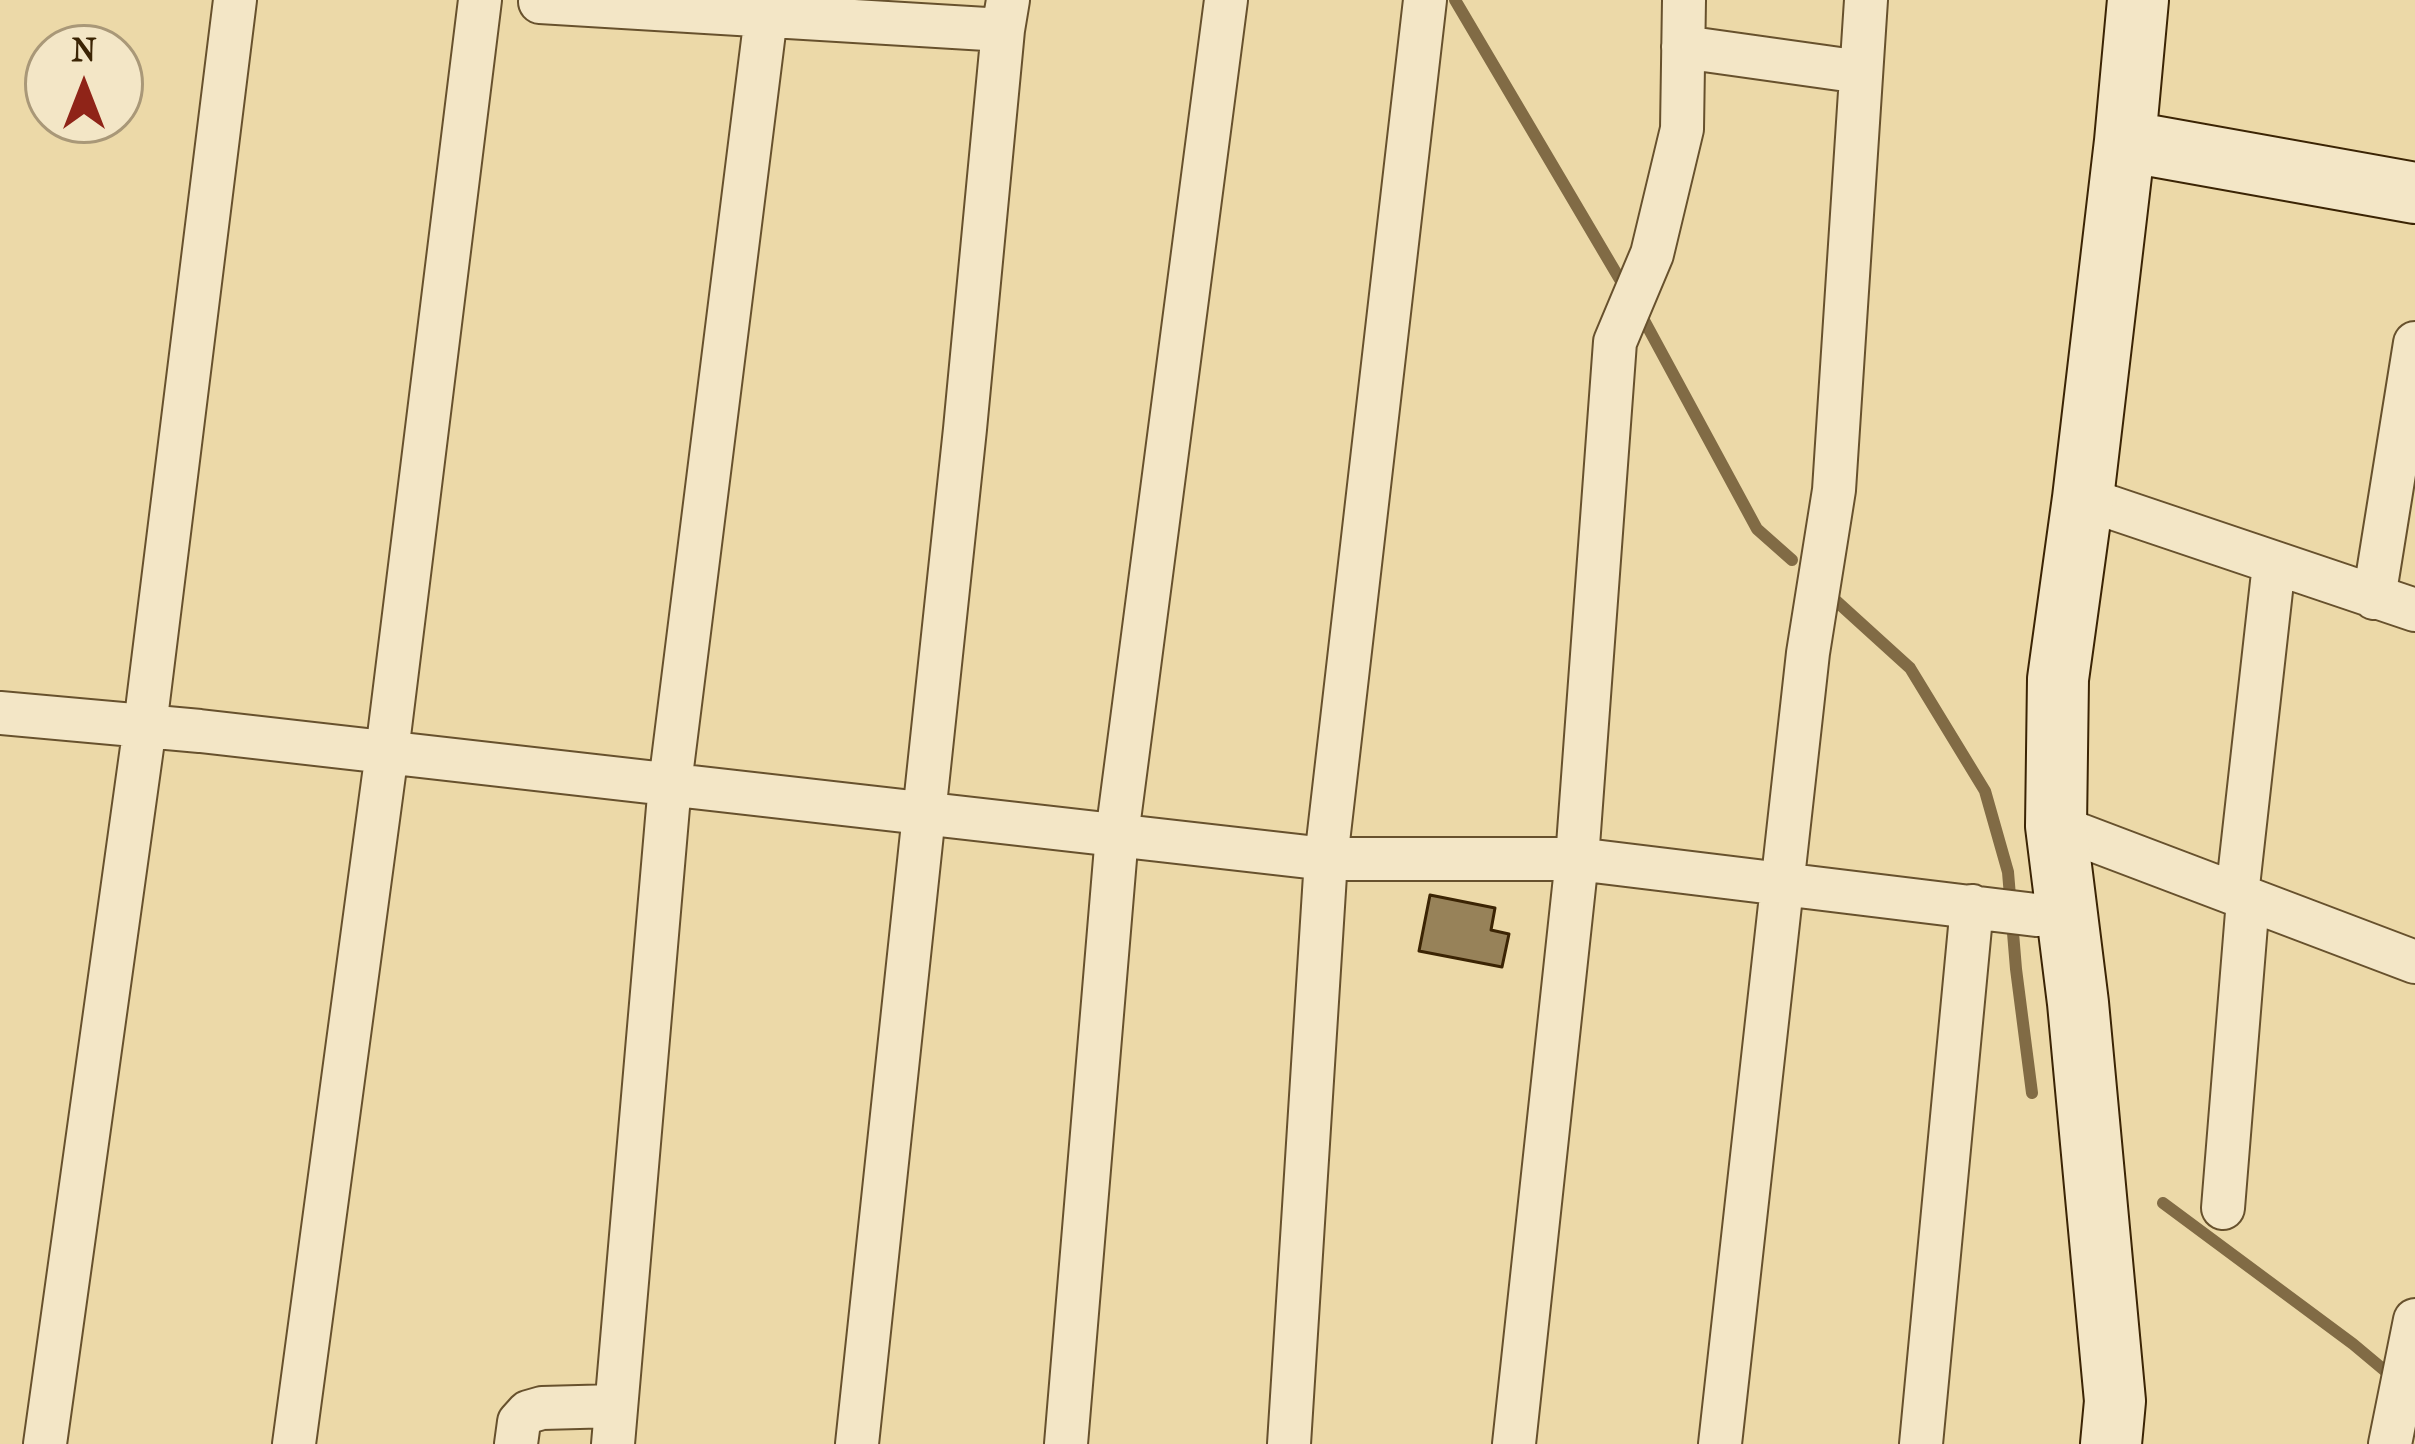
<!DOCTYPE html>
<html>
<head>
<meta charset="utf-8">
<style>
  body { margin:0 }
  #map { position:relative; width:2415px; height:1444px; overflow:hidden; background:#ecd9a8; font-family:"IM FELL French Canon",serif }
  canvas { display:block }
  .north { position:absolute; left:24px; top:24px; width:120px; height:120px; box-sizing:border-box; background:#f3e6c6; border:3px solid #a99878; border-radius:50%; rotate:0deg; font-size:33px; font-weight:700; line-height:48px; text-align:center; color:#3b2404 }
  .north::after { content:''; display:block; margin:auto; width:42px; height:54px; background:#8f2418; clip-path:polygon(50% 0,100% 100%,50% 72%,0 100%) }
</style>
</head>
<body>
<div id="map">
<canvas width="2415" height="1444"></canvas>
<div class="north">N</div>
</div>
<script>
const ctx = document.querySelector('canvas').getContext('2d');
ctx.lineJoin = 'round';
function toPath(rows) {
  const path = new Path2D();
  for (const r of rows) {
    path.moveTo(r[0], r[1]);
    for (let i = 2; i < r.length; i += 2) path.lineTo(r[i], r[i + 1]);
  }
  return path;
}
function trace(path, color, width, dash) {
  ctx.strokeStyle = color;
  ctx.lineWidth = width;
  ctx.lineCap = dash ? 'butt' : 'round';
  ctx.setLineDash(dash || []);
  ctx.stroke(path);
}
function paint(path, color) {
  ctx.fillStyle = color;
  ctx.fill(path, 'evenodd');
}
trace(toPath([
  [1455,0,1625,288],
  [1639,311,1757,529,1792,560],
  [1834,599,1910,668,1985,791,2008,872,2016,969,2032,1093],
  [2163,1203,2353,1344,2396,1380]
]), '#816b45', 12);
const building = toPath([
  [1430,895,1495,908,1491,930,1509,934,1502,967,1419,951,1430,895]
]);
paint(building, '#978259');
trace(building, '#3b2404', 3);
const street = toPath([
  [540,2,1003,30,1008,0],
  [1683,47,1861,72],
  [2083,498,2415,610],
  [2374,598,2415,343],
  [0,713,200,731,1326,859,1577,859,2036,915,2067,906],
  [2056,826,2415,962],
  [2237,895,2274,564],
  [2223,1208,2248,900],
  [45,1444,145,726,235,0],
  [294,1444,387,752,480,0],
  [516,1444,519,1422,528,1412,542,1408,616,1406],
  [613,1444,670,784,766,16],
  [857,1444,965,429,1003,30],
  [1066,1444,1117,835,1226,0],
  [1289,1444,1326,859,1425,0],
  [1514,1444,1577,859,1615,342,1652,254,1682,129,1684,0],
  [1720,1444,1808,653,1834,490,1866,0],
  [1921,1444,1972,906],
  [2390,1444,2415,1320]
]);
const secondary = toPath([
  [2125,141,2415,193],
  [2111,1444,2115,1401,2078,1003,2056,826,2058,679,2083,498,2125,141,2138,0]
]);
trace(street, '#67512d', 46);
trace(secondary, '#3b2404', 64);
trace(street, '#f3e6c6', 42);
trace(secondary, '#f3e6c6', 60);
</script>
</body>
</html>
